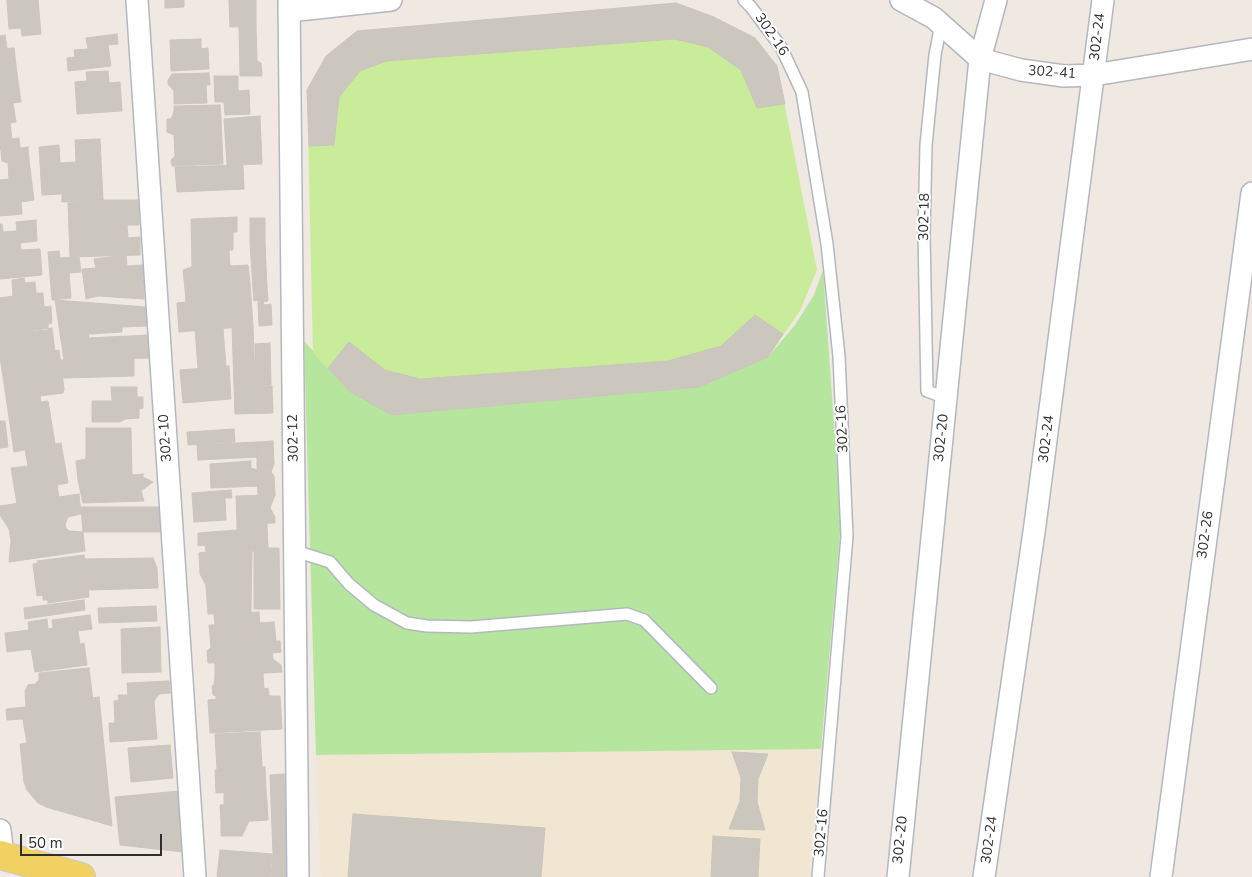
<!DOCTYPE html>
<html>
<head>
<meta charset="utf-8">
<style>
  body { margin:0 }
  #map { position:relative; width:1252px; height:877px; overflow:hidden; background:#efe9e1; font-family:"Nunito Sans",sans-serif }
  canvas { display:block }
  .scale { position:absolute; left:20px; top:834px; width:142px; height:22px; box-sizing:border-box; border:2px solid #2e2e2e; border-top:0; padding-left:6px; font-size:15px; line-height:18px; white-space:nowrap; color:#2e2e2e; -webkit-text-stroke:4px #fff; paint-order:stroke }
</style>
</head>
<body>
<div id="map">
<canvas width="1252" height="877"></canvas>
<div class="scale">50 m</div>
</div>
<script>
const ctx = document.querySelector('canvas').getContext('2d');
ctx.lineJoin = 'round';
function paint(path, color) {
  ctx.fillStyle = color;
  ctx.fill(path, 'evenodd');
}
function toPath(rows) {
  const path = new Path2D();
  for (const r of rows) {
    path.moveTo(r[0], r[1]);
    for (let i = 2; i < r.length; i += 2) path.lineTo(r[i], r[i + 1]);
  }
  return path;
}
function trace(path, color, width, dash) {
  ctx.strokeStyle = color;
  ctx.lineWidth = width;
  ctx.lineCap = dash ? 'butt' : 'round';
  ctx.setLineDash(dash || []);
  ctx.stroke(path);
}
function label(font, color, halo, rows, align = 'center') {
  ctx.font = font + ' "Nunito Sans",sans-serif';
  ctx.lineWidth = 4;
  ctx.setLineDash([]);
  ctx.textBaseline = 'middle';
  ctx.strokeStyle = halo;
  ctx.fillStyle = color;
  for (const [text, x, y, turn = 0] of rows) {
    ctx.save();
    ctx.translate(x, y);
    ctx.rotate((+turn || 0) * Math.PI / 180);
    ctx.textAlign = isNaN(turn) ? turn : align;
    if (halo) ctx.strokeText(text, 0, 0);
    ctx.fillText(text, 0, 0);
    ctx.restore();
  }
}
paint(toPath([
  [821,749,809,877,321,877,316,755]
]), '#f0e6d1');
paint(toPath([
  [823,270,841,522,821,749,316,755,304,341,349,391,768,357,795,325,814,295]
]), '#b6e59e');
paint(toPath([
  [676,3,714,17,755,38,777,66,817,270,800,311,768,357,699,387,391,415,349,391,313,353,307,90,326,56,357,31]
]), '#c9ec9a');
const building = toPath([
  [7,0,38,0,41,34,22,36,21,28,9,29,7,0],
  [165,0,184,0,184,7,165,8,165,0],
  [229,0,256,0,256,26,230,27,229,0],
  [676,3,714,17,755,38,777,66,785,104,757,108,741,70,708,47,675,39,386,61,360,71,339,97,334,145,309,146,307,90,326,56,357,31,676,3],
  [256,26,257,61,261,63,262,76,240,76,239,27,256,26],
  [117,34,118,44,108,45,111,66,68,71,67,58,75,57,74,50,88,49,86,38,117,34],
  [5,35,7,48,0,49,0,36,5,35],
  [201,39,201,49,208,48,209,69,171,71,170,40,201,39],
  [14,48,17,74,0,76,0,49,14,48],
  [108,71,109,83,120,82,122,111,77,114,75,82,87,81,86,72,108,71],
  [209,73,210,85,206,85,207,103,174,104,174,91,168,84,168,80,172,74,209,73],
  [17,74,21,102,0,104,0,76,17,74],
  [214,76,238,76,238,91,249,90,250,114,225,115,224,102,215,102,214,76],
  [13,103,16,122,10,123,12,139,19,138,20,148,0,150,0,104,13,103],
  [220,105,221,117,171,119,174,112,174,106,220,105],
  [260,116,262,164,227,165,224,119,260,116],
  [221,117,223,164,172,166,171,160,175,156,174,135,167,132,167,119,221,117],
  [100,139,103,200,62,202,62,194,42,195,39,147,59,145,60,163,76,162,75,140,100,139],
  [28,147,29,160,8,163,2,161,1,151,28,147],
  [29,160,34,200,21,202,22,214,0,216,0,180,9,179,8,163,29,160],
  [243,165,244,189,177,192,175,167,243,165],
  [103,200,138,200,139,225,127,225,128,238,140,237,140,255,70,257,68,203,103,200],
  [237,217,237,232,233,232,233,250,229,250,230,266,248,265,250,283,185,289,183,270,192,267,191,219,237,217],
  [250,218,265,218,265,242,250,243,250,218],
  [36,220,37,241,20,243,21,250,40,249,42,275,0,279,0,224,2,224,3,232,17,231,16,222,36,220],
  [265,242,267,288,253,289,250,243,265,242],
  [59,251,60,258,79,257,81,272,69,273,71,298,52,300,48,252,59,251],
  [126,255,127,266,96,268,94,259,126,255],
  [143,265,144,299,98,296,86,299,82,269,143,265],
  [24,278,25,283,35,282,36,293,43,293,44,307,51,306,52,323,48,324,48,330,0,334,0,298,13,296,12,280,24,278],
  [250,283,253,326,179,332,177,303,186,302,185,289,250,283],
  [267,288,268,301,263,302,264,305,271,304,272,325,259,326,258,300,254,301,253,289,267,288],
  [55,300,146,307,147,326,122,327,122,332,89,334,88,338,149,335,151,358,64,360,55,300],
  [755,315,783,334,768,357,699,387,391,415,349,391,328,368,349,342,385,370,420,379,668,361,721,346,755,315],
  [253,326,255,386,234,387,232,327,253,326],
  [52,328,55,351,59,350,64,389,6,397,0,357,0,334,52,328],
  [223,328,226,366,198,368,195,330,223,328],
  [270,343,271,385,255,386,255,344,270,343],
  [134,358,134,376,62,378,60,360,134,358],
  [229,366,231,399,183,403,180,370,229,366],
  [272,386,273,413,235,414,234,387,272,386],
  [111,387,137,387,137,397,143,397,143,408,139,409,139,418,125,419,120,422,92,422,92,401,112,401,111,387],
  [64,389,63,393,40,396,41,402,48,401,55,444,14,452,6,397,64,389],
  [0,421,5,421,8,447,0,448,0,421],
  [86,428,131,428,132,475,78,480,76,461,86,459,86,428],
  [234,429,235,442,188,445,187,432,234,429],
  [273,441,274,464,257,464,257,442,273,441],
  [257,442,257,457,198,460,197,445,257,442],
  [61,443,68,483,57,485,59,497,17,504,11,468,28,466,25,450,61,443],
  [251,461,251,468,257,470,258,486,211,488,210,464,251,461],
  [257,464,274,464,271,472,274,476,275,495,258,496,257,464],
  [143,474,143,477,153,482,141,491,144,501,83,503,78,480,143,474],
  [231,490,232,498,225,498,226,520,194,522,192,493,231,490],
  [79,494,81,514,68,517,65,524,66,528,69,531,83,532,85,551,9,562,11,541,9,529,0,515,0,506,79,494],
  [275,495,270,508,275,517,275,523,237,524,236,496,275,495],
  [81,507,160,507,162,532,83,532,81,507],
  [237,524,267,524,268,548,279,548,280,609,254,609,254,551,237,550,237,524],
  [237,530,237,550,252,550,251,612,208,614,206,585,200,574,199,553,206,552,205,545,198,546,198,533,237,530],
  [84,555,89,597,48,603,48,600,43,600,43,595,37,596,33,564,38,563,37,561,84,555],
  [153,558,157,568,158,588,88,590,85,559,153,558],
  [84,600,85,610,25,619,24,608,84,600],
  [156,606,157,621,99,623,98,608,156,606],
  [259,612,260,626,255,627,255,638,250,638,250,643,280,641,281,652,272,653,273,659,208,663,207,651,211,647,209,625,215,625,214,614,259,612],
  [90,615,92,629,78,631,80,644,84,643,87,665,35,672,31,649,7,652,5,633,29,630,28,622,47,619,48,629,53,628,52,620,90,615],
  [274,622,276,641,250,643,250,638,255,638,255,627,260,626,259,623,274,622],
  [160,627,161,672,122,673,121,629,160,627],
  [273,659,281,665,282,672,215,676,215,662,273,659],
  [89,668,94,710,67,714,68,721,24,726,23,719,7,720,6,709,26,707,25,691,28,685,35,684,39,680,39,673,89,668],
  [263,673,264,689,268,688,269,696,216,699,216,696,213,695,212,686,214,685,215,676,263,673],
  [169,681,170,693,159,694,154,701,157,739,110,742,109,723,115,723,114,701,119,700,118,695,128,695,127,683,169,681],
  [269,696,280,696,282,729,210,733,208,700,269,696],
  [99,697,112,826,46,807,38,803,27,790,24,782,20,744,27,743,24,726,68,721,67,714,94,710,92,698,99,697],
  [260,732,262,767,217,770,215,734,260,732],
  [170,745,173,778,131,782,128,748,170,745],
  [732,752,768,754,758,779,757,802,765,830,729,829,740,801,741,778,732,752],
  [265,767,266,790,216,793,215,770,265,767],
  [284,774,288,877,271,877,273,854,270,775,284,774],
  [266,790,267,802,224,805,224,792,266,790],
  [180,791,183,852,120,845,115,797,180,791],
  [267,802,268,820,221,823,220,805,267,802],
  [353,814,545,828,541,877,348,877,353,814],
  [249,821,242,836,221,836,221,823,249,821],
  [713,836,760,839,758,877,711,877,713,836],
  [220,850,272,854,270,877,217,877,220,850]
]);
paint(building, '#cbc7bf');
trace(building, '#cbc5ba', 1);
const lane = toPath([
  [744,0,751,7,781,47,802,92,827,244,839,356,847,536,818,877],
  [941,24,935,55,926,145,924,234,927,391,946,398],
  [295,551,330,562,349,584,374,605,407,623,427,626,471,627,627,614,644,620,711,688]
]);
const street = toPath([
  [137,0,195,877],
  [289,0,298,877],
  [901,0,934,18,980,59,1021,70,1064,76,1094,75,1252,49],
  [289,11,391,0],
  [0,830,3,856],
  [898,877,980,59,996,0],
  [984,877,1035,525,1103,0],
  [1161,877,1252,193]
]);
const primary = toPath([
  [0,855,81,877]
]);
trace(lane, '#b4b7c1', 14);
trace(street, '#b4b7c1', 24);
trace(primary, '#c9c9c9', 30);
trace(lane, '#fff', 11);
trace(street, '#fff', 21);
trace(primary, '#f2d163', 28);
label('14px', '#2e2e2e', '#fff', [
  ["302-16",771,35,56],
  ["302-24",1098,37,-83],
  ["302-41",1052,73,4],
  ["302-18",925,217,-89],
  ["302-16",843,429,-93],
  ["302-10",166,438,-94],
  ["302-12",294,438,-91],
  ["302-20",942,438,-84],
  ["302-24",1047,439,-83],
  ["302-26",1206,535,-82],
  ["302-16",822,833,-85],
  ["302-20",901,840,-84],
  ["302-24",990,840,-82]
]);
</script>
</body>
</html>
